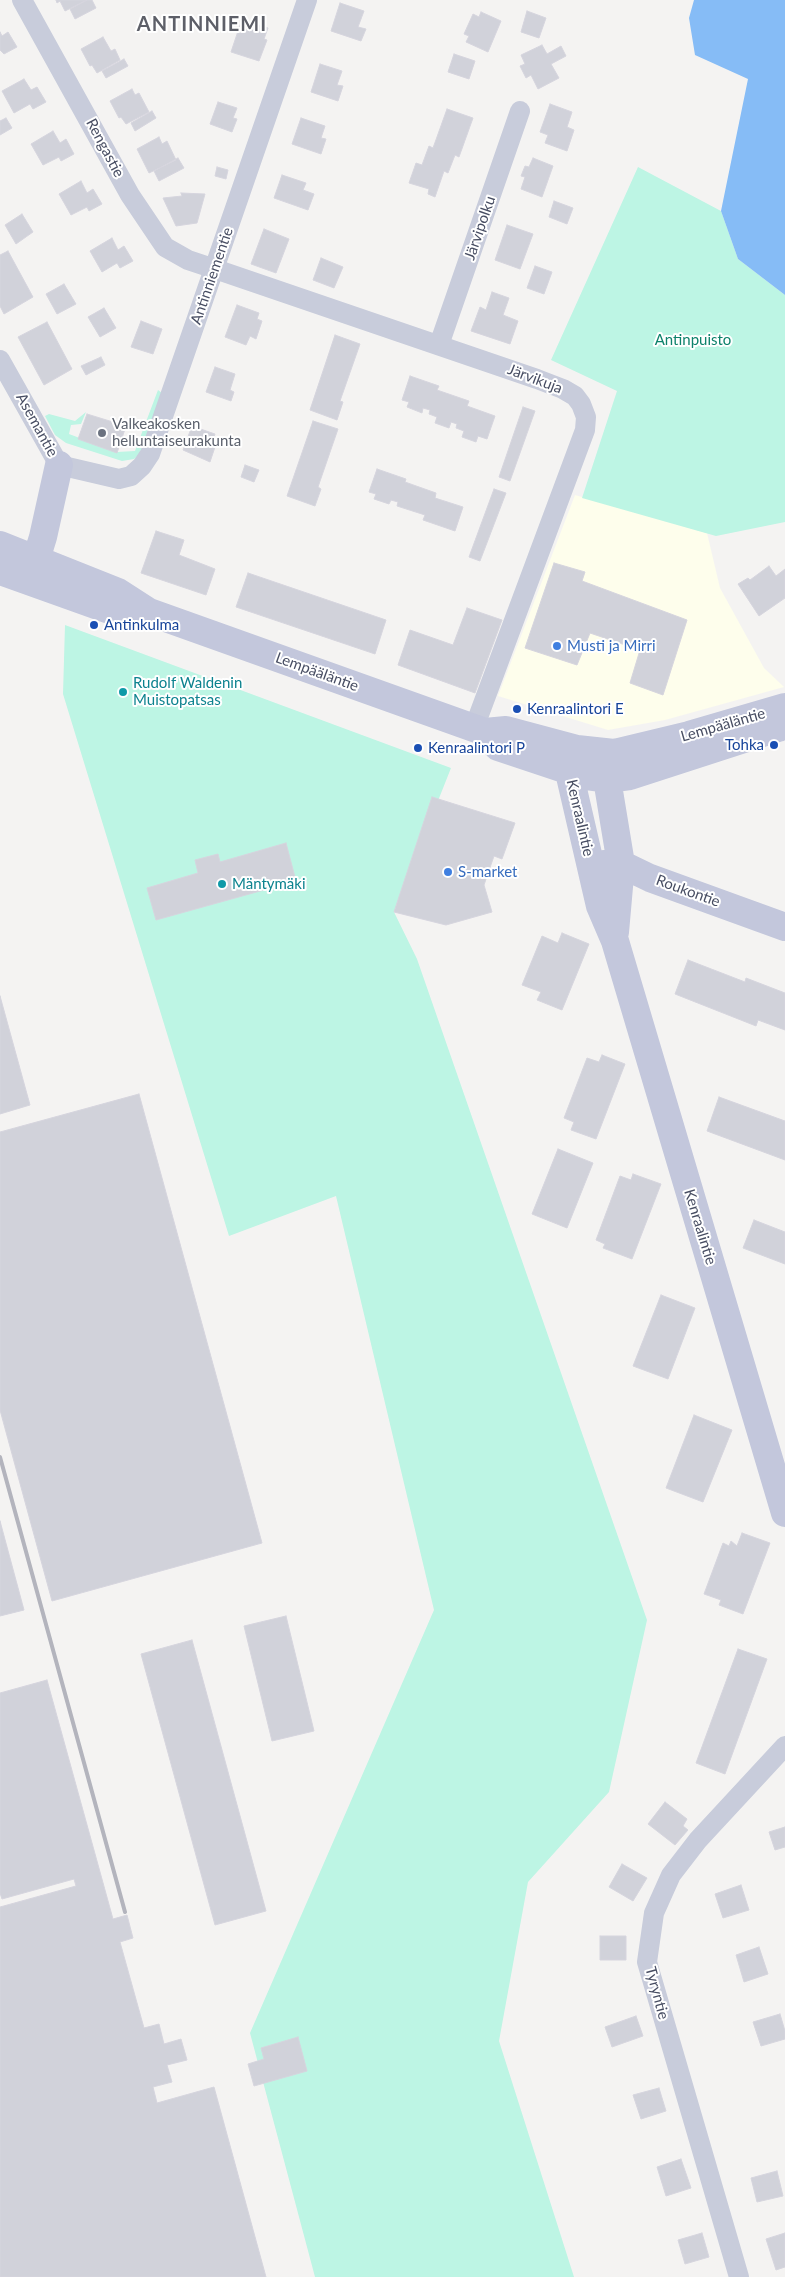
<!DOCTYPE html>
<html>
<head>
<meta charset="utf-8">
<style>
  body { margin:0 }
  canvas { display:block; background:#f4f3f2 }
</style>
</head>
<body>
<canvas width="785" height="2277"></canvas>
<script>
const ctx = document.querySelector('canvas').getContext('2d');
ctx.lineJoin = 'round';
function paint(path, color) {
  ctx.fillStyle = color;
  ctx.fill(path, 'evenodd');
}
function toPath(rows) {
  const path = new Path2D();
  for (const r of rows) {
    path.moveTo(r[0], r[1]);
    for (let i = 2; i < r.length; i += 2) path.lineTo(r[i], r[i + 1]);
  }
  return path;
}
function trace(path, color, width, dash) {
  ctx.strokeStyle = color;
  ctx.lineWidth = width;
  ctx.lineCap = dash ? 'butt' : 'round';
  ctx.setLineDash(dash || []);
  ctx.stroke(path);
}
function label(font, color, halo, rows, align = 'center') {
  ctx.font = font + ' Lato,sans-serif';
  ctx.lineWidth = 4;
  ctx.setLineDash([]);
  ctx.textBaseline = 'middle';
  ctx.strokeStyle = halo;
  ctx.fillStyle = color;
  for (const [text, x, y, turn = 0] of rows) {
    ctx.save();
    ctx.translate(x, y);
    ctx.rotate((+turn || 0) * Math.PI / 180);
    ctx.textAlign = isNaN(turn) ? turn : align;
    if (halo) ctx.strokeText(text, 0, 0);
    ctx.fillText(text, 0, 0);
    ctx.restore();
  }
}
paint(toPath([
  [575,495,707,533,720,588,764,668,784,687,665,720,608,730,498,696]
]), '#fefeec');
paint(toPath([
  [638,167,721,211,738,259,785,295,785,522,716,536,582,498,617,391,551,360],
  [158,390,162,393,139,455,134,459,122,461,66,443,55,435,45,416,49,414,75,421,86,412,81,424,71,425,69,434,117,452,135,451],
  [65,625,451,768,394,912,417,959,647,1620,609,1792,528,1882,499,2041,574,2277,315,2277,250,2033,434,1610,336,1196,229,1236,63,694]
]), '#bdf5e4');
paint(toPath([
  [694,0,785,0,785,295,738,259,721,211,748,79,695,55,689,18]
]), '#86bcf6');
const building = toPath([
  [56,0,87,0,65,11,60,1,57,3,56,0],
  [87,0,92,0,96,8,75,19,70,9,87,0],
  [340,3,364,11,358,27,366,29,361,41,331,31,340,3],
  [527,11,546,18,539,38,521,32,527,11],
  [481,12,501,21,488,52,466,42,469,36,464,34,473,14,479,17,481,12],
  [242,19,268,28,264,39,267,40,259,61,231,52,242,19],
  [0,32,2,36,8,32,17,47,4,54,0,50,0,32],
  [103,37,111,51,115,49,120,60,97,73,92,65,90,66,81,49,103,37],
  [542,45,547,54,561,46,566,56,551,64,559,78,538,89,531,75,526,78,520,66,525,64,521,55,542,45],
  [454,54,475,61,469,79,448,72,454,54],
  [124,59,128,66,106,78,102,71,124,59],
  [320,64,342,71,337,85,343,86,338,101,311,92,320,64],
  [24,79,31,90,37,87,46,102,33,109,30,104,14,113,2,91,24,79],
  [132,89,135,95,139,93,149,112,126,124,121,117,119,118,110,101,132,89],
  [218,102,237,108,233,118,237,119,232,132,210,124,218,102],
  [550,104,572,112,567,127,574,130,567,151,545,143,548,135,540,132,550,104],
  [447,109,473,118,459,157,455,155,448,173,444,171,435,197,428,194,429,189,409,183,416,163,422,165,429,146,433,148,447,109],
  [152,111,156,118,135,131,131,123,152,111],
  [6,118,12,128,0,135,0,121,6,118],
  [301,118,325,126,321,138,326,139,321,154,292,144,301,118],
  [53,131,60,143,66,139,74,154,61,161,59,157,43,165,31,144,53,131],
  [159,137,162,144,167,141,176,160,149,173,137,149,159,137],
  [178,158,184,168,159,181,154,171,178,158],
  [533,158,553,166,542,197,521,189,525,177,521,176,525,166,529,167,533,158],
  [217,167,228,170,226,179,215,176,217,167],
  [282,175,306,183,303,190,314,194,308,210,274,198,282,175],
  [81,181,87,193,93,189,102,204,89,211,87,207,71,215,59,194,81,181],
  [181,193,205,194,197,223,176,226,163,198,182,196,181,193],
  [554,201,573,208,567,224,549,217,554,201],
  [22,214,33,232,16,244,5,225,22,214],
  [507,225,533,234,520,269,495,260,507,225],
  [264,229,289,239,276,273,251,264,264,229],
  [112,238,118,250,124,246,133,261,120,268,117,263,102,272,90,251,112,238],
  [8,251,33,297,4,314,0,306,0,255,8,251],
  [321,258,343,267,334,288,313,280,321,258],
  [535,266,552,272,544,294,527,288,535,266],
  [64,284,76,304,57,314,46,294,64,284],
  [492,292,509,298,503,315,518,321,510,344,471,331,480,307,486,310,492,292],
  [237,305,259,313,257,319,262,321,256,339,250,336,246,345,225,337,237,305],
  [104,308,116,328,100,337,88,317,104,308],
  [141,321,162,329,153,354,131,347,141,321],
  [47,322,72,369,44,385,18,337,47,322],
  [335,335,360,344,340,401,343,402,337,420,310,410,335,335],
  [101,357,105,365,86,375,81,366,101,357],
  [215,367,235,374,230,390,234,392,231,401,206,392,215,367],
  [410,376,439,386,437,390,469,401,467,406,495,416,487,439,478,436,476,442,462,437,464,431,456,428,457,424,451,422,449,428,435,423,437,417,429,414,430,410,423,408,422,413,407,407,409,402,402,400,410,376],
  [523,407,535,411,510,481,499,477,523,407],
  [87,414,126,426,117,453,78,439,87,414],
  [313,421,338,429,318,487,321,489,315,506,287,496,313,421],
  [192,426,215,434,211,446,215,447,210,462,183,450,192,426],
  [245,465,259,470,254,482,241,477,245,465],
  [377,469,406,479,405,482,436,493,435,498,463,507,455,531,423,520,425,515,397,506,398,502,391,500,389,504,374,499,376,494,369,492,377,469],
  [494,489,506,493,480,561,469,557,494,489],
  [156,531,184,540,179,555,215,569,206,595,141,573,156,531],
  [554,563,585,572,582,581,687,620,663,695,630,683,640,650,590,633,577,665,525,648,554,563],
  [769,566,776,576,785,569,785,598,759,616,738,584,748,578,750,580,769,566],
  [248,573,386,620,375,654,236,607,248,573],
  [467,608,502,620,475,693,398,665,410,630,453,645,467,608],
  [432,797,515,823,502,859,494,856,484,885,492,912,446,925,394,912,432,797],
  [286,843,296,881,156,920,147,888,198,873,195,860,218,854,220,862,286,843],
  [562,933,589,944,562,1010,537,1000,541,992,522,985,542,936,558,943,562,933],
  [688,960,745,982,746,978,785,993,785,1030,758,1020,756,1026,675,994,688,960],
  [0,996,30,1105,0,1114,0,996],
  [602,1055,625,1064,596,1139,571,1130,574,1122,564,1118,587,1058,599,1062,602,1055],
  [139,1094,262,1543,52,1601,0,1410,0,1132,139,1094],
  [719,1097,785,1121,785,1160,707,1131,719,1097],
  [558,1149,593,1163,567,1228,532,1214,558,1149],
  [633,1174,661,1184,632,1259,603,1248,605,1244,596,1240,620,1176,631,1180,633,1174],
  [754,1220,785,1232,785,1264,743,1248,754,1220],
  [661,1295,695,1308,668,1379,633,1366,661,1295],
  [694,1415,732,1430,703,1502,666,1488,694,1415],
  [0,1521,24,1610,0,1616,0,1521],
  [742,1533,770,1543,743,1614,719,1605,721,1600,704,1594,723,1543,729,1546,731,1541,737,1546,742,1533],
  [286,1616,314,1731,272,1741,244,1626,286,1616],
  [192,1640,266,1911,215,1925,141,1654,192,1640],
  [738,1649,767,1659,725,1774,696,1763,738,1649],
  [47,1680,113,1919,127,1915,133,1938,120,1942,144,2028,159,2024,164,2044,181,2039,187,2060,167,2065,172,2082,153,2087,157,2103,214,2087,266,2277,0,2277,0,1907,76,1886,74,1879,2,1899,0,1893,0,1693,47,1680],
  [665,1802,687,1819,683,1826,688,1830,675,1845,648,1824,665,1802],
  [785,1827,785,1847,775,1850,769,1832,785,1827],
  [622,1864,647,1878,633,1901,609,1887,622,1864],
  [741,1885,749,1910,723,1918,715,1894,741,1885],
  [600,1936,626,1936,626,1960,600,1960,600,1936],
  [759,1947,768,1974,744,1982,736,1955,759,1947],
  [780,2014,785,2031,785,2039,761,2046,753,2022,780,2014],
  [636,2016,643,2036,612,2047,605,2027,636,2016],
  [298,2037,307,2071,254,2086,248,2064,264,2059,261,2048,298,2037],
  [659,2088,666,2111,641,2119,633,2095,659,2088],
  [681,2159,691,2188,666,2196,657,2167,681,2159],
  [777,2171,783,2196,757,2202,751,2178,777,2171],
  [702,2233,709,2257,685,2264,678,2240,702,2233],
  [785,2233,785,2267,776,2270,766,2239,785,2233]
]);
paint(building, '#d1d2da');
trace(building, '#d6d5de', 1);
trace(toPath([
  [22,0,130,195,165,247,188,260,215,269,537,379,563,389,575,396,581,404,586,417,585,430,474,728],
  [439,345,520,111],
  [0,360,59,465,119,479,131,476,142,466,150,454,307,0],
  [739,2277,647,1962,654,1913,671,1875,698,1840,785,1746]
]), '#c8ccdb', 20);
trace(toPath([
  [0,545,118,592,149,612,485,732,506,730,577,749,614,753,689,735,785,707],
  [0,571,118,613,149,612],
  [31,576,43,537,59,465],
  [485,732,498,747,585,776,607,779,630,776,778,728],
  [577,749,569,772,600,906,615,941,785,1513],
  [599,763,604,769,607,779,621,864,615,932],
  [604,864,621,864,650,878,785,927]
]), '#c3c7dc', 28);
trace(toPath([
  [0,1457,125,1912]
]), '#b3b4bd', 4);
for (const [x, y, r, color] of [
  [102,433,5,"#6b7280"],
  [94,625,5,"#1a4fb4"],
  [557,646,5,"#3f7fe0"],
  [123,692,5,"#0f9aa8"],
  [517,709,5,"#1a4fb4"],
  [774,745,5,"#1a4fb4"],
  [418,748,5,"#1a4fb4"],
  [448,872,5,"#3f7fe0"],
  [222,884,5,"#0f9aa8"]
]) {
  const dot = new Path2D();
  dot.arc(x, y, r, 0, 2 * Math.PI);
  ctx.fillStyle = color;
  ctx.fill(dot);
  trace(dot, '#fff', 2);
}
label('15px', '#474d62', '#fff', [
  ["Rengastie",105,148,62],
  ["Järvipolku",480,228,-71],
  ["Antinniementie",212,276,-71],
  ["Järvikuja",535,379,21],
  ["Asemantie",37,425,61],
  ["Lempääläntie",317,672,20],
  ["Lempääläntie",723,725,-16],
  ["Kenraalintie",580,818,77],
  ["Roukontie",688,891,20],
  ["Kenraalintie",700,1227,73],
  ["Tyryntie",657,1993,75]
]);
label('15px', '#0d826b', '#fff', [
  ["Antinpuisto",693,340]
]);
label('15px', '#5b616d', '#fff', [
  ["Valkeakosken",112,424],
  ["helluntaiseurakunta",112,441]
], 'left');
label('15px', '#164399', '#fff', [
  ["Antinkulma",104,625],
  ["Kenraalintori E",527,709],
  ["Tohka",764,745,"right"],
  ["Kenraalintori P",428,748]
], 'left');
label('15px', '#366cbe', '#fff', [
  ["Musti ja Mirri",567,646],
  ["S-market",458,872]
], 'left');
label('15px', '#0d838f', '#fff', [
  ["Rudolf Waldenin",133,683],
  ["Muistopatsas",133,700],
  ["Mäntymäki",232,884]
], 'left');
ctx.letterSpacing = '1px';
label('bold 20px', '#5d5f68', '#fff', [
  ["ANTINNIEMI",202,25]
]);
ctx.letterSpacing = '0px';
</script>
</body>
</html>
